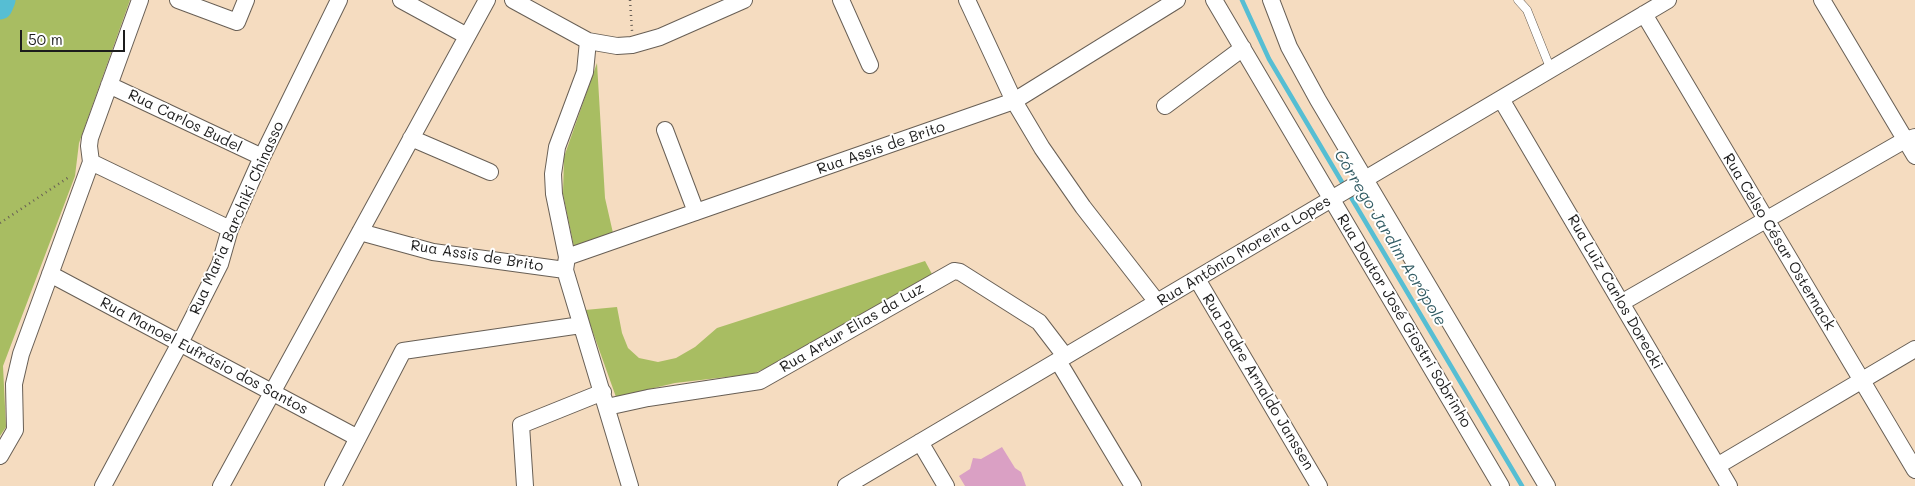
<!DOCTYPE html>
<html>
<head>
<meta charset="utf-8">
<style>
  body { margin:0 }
  #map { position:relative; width:1915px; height:486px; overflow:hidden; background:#f5dcc0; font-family:Mali,sans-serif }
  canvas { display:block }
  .scale { position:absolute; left:20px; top:30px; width:105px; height:22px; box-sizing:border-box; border:2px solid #1c1c1c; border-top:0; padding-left:6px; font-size:15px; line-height:18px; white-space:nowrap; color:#1c1c1c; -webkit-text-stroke:4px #fff; paint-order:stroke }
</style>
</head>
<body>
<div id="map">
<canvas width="1915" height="486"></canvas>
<div class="scale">50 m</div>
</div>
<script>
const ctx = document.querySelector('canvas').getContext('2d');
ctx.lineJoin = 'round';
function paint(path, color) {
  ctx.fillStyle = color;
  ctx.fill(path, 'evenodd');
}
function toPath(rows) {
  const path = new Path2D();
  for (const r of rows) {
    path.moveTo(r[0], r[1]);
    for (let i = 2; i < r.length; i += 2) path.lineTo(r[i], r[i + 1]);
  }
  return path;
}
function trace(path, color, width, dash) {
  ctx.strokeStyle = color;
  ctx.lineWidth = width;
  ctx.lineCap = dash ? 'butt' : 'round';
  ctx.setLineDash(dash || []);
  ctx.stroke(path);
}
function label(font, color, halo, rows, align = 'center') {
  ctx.font = font + ' Mali,sans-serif';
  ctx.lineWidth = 4;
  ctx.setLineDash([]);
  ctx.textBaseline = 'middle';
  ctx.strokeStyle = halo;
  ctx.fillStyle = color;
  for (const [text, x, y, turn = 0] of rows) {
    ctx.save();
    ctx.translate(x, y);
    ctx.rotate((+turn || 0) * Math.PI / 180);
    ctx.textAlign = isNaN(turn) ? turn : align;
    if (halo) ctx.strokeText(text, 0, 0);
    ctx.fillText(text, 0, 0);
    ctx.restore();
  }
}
paint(toPath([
  [0,0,130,0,79,143,75,176,3,366,6,427,0,436],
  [597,63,605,198,613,233,574,247,563,194,564,157],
  [925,261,932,274,764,369,752,374,675,383,616,397,585,310,617,307,622,333,628,348,639,358,658,362,676,358,695,347,717,328]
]), '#a8bd62');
trace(toPath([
  [1242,0,1269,59,1522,486]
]), '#56bed3', 4.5);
trace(toPath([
  [0,7,3,0]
]), '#56bed3', 25);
paint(toPath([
  [1002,447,1015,468,1021,472,1026,486,965,486,959,476,970,469,973,458,981,459]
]), '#daa0c4');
const lane = toPath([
  [1518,0,1527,10,1551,70]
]);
const street = toPath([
  [178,0,237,22,246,0],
  [401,0,467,36],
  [513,0,588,41,617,46,632,45,660,37,744,0],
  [841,0,870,65],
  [967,0,1014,101,1042,148,1083,207,1157,302],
  [1214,0,1501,486],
  [1271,0,1289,47,1318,100,1547,486],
  [1822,0,1915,156],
  [1644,14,1915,470],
  [588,41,585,72,557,147,553,174,554,194,567,257,565,270,630,486],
  [109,85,262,157],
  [1501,99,1729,486],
  [1165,106,1243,48],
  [665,130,696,212],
  [411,138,490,172],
  [91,162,230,229],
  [360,232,433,252,565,270],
  [567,257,1014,101,1177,0],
  [50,274,358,438],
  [1197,279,1319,486],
  [1621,303,1905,140,1915,137],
  [1058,361,1133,486],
  [607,407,648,398,760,381,954,271,960,272,1039,322,1065,356],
  [920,442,946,486],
  [0,456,15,430,14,384,21,354,91,162,89,146,90,138,140,0],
  [1717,466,1915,349],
  [103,486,180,343,220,264,230,229,262,157,339,0],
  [221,486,487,0],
  [333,486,403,351,581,325],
  [525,486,521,425,603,392],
  [846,486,1668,0]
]);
trace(lane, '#685f55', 9);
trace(street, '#685f55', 18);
trace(toPath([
  [630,0,632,31],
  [0,223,69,177]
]), '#685f55', 2.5, [1, 4]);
trace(lane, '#fff', 8);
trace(street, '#fff', 16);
label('15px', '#1c1c1c', '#fff', [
  ["Rua Carlos Budel",185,121,26],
  ["Rua Assis de Brito",881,148,-19],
  ["Rua Maria Barchiki Chinasso",237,218,-66],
  ["Rua Celso César Osternack",1779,242,59],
  ["Rua Antônio Moreira Lopes",1244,251,-31],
  ["Rua Assis de Brito",477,256,9],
  ["Rua Luiz Carlos Dorecki",1615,292,60],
  ["Rua Doutor José Giostri Sobrinho",1404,321,59],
  ["Rua Artur Elias da Luz",852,328,-30],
  ["Rua Manoel Eufrásio dos Santos",204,356,28],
  ["Rua Padre Arnaldo Janssen",1258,382,59]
]);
label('italic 16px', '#335d65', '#fff', [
  ["Córrego Jardim Acrópole",1390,238,59]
]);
</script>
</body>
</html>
